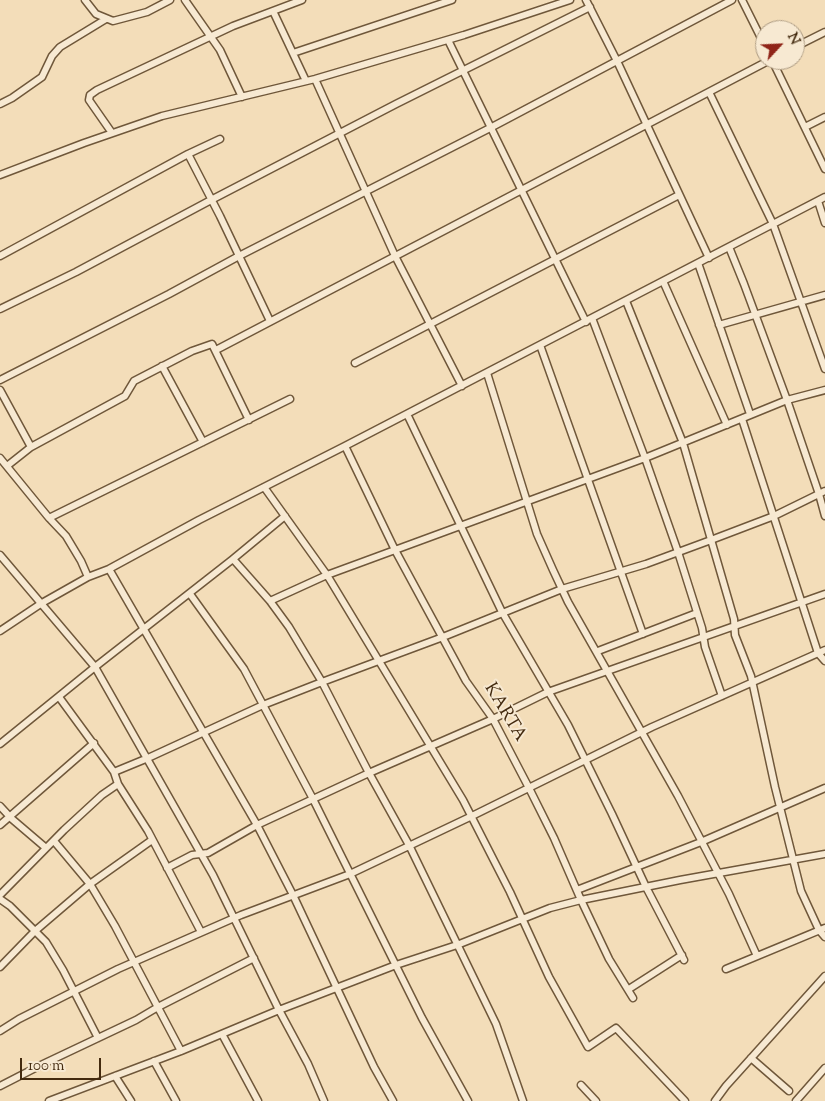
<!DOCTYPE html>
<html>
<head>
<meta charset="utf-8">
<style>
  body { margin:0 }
  #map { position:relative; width:825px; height:1101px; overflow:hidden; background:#f3ddb9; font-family:"Sorts Mill Goudy",serif }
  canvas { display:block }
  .north { position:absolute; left:755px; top:20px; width:50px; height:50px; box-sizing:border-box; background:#f7e9d2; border:1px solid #af9d84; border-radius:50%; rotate:65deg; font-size:14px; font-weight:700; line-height:20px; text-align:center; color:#432a0f }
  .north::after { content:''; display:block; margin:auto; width:18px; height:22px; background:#8f2418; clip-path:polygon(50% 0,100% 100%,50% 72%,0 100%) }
  .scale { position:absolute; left:20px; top:1058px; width:81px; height:22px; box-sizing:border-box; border:2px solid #432a0f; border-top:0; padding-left:6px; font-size:15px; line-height:18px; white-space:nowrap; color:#432a0f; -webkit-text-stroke:4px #f7e9d2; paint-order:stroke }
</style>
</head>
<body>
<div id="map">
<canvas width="825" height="1101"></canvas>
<div class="north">N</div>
<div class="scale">100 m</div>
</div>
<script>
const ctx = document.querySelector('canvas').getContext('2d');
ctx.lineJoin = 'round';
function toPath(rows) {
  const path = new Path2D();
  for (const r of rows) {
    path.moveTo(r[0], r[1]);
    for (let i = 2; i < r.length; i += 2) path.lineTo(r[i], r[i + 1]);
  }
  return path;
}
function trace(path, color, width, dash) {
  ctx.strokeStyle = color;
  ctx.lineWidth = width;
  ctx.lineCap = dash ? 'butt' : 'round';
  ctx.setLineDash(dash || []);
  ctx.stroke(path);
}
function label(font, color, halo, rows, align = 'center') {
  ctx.font = font + ' "Sorts Mill Goudy",serif';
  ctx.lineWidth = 4;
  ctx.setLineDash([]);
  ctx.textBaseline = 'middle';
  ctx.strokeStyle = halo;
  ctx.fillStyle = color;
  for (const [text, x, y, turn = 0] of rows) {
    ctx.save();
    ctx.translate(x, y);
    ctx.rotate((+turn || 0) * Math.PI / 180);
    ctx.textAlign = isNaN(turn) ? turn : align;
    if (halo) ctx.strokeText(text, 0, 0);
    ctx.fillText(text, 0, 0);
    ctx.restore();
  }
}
const street = toPath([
  [85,0,96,14,113,21,147,12,170,0],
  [185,0,220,50,242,97],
  [586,0,617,61,709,258],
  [742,0,765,46],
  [273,11,306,81],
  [448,40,586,322],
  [795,47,825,32],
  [293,53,452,0],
  [772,60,825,169],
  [315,79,395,256,462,386],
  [709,92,773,224,825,369],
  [0,104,12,98,42,77,52,56,60,47,106,19],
  [805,127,825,117],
  [112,133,89,100,90,95,97,90,233,26,302,0],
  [188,154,220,216,270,321],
  [0,175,84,143,162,116,315,79,464,35,570,0],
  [818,201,825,223],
  [729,247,744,284,787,400,819,494,825,516],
  [0,256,188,154,220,139],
  [698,263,750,414],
  [663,281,727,425],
  [626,301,683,443,734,619,735,635,751,676,775,787,801,891,819,930,825,937],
  [0,309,76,272,211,200,396,104,590,7],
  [592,318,645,458,678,552,702,628,705,647,722,696],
  [719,325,825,295],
  [540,345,643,634],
  [216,350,770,60],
  [355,363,679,195],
  [162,366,203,442],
  [487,373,537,534,553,570,568,602,678,796,729,894,757,956],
  [0,380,169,294,239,256,492,127,732,0],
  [0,390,31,447],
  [407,414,502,612,568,725,612,814,646,887,684,960],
  [742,419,818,653,825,661],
  [345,446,395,550,466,681,493,719,529,788,554,838,581,900,609,959,633,998],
  [0,458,49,518],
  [7,466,31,447,125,396,134,381,192,351,212,344,249,420],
  [264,487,327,575,463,800,510,892,549,977,588,1047,616,1028,685,1101],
  [0,555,95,667,213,875,279,1010,308,1064,324,1101],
  [233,559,270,601,289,627,322,682,369,773,409,845,496,1024,523,1101],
  [109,569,257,825,293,895,374,1067,393,1101],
  [88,577,81,561,66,536,49,518,290,399],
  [190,594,244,669,313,799,422,1018,468,1101],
  [270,601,327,575,645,458,787,400,825,390],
  [0,631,42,603,88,577,109,569,199,520,345,446,825,197],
  [598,651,697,613],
  [59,697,114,772,118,784,148,831,201,932],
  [0,744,95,667,233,559,285,516],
  [114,772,148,758,263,705,322,682,443,637,562,589,646,564,711,540,774,516,825,491],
  [0,806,12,819,46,848],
  [0,825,94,743],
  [54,841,90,884,115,926,181,1051],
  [167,868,192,855,208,853,257,825,369,773,493,719,548,692,825,594],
  [577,890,701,842,825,788],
  [0,895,64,830,102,795,118,784],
  [0,899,10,906,46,942,63,970,98,1038],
  [0,967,35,931,90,884,152,840],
  [726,969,825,928],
  [629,989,682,955],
  [0,1031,19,1019,118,969,241,915,350,874,472,816,652,727,825,650],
  [222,1034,258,1101],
  [751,1058,789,1091],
  [154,1061,176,1101],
  [115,1076,131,1101],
  [581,1085,596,1101],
  [0,1086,41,1065,136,1020,158,1007,254,958],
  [49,1101,181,1051,279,1010,396,965,457,945,550,908,581,900,680,880,825,854],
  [715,1101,726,1086,825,976],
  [796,1101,825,1068]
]);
trace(street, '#6f573a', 9);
trace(street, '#f7e9d2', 6);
label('18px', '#432a0f', '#f7e9d2', [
  ["KARTA",504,713,59]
]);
</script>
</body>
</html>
